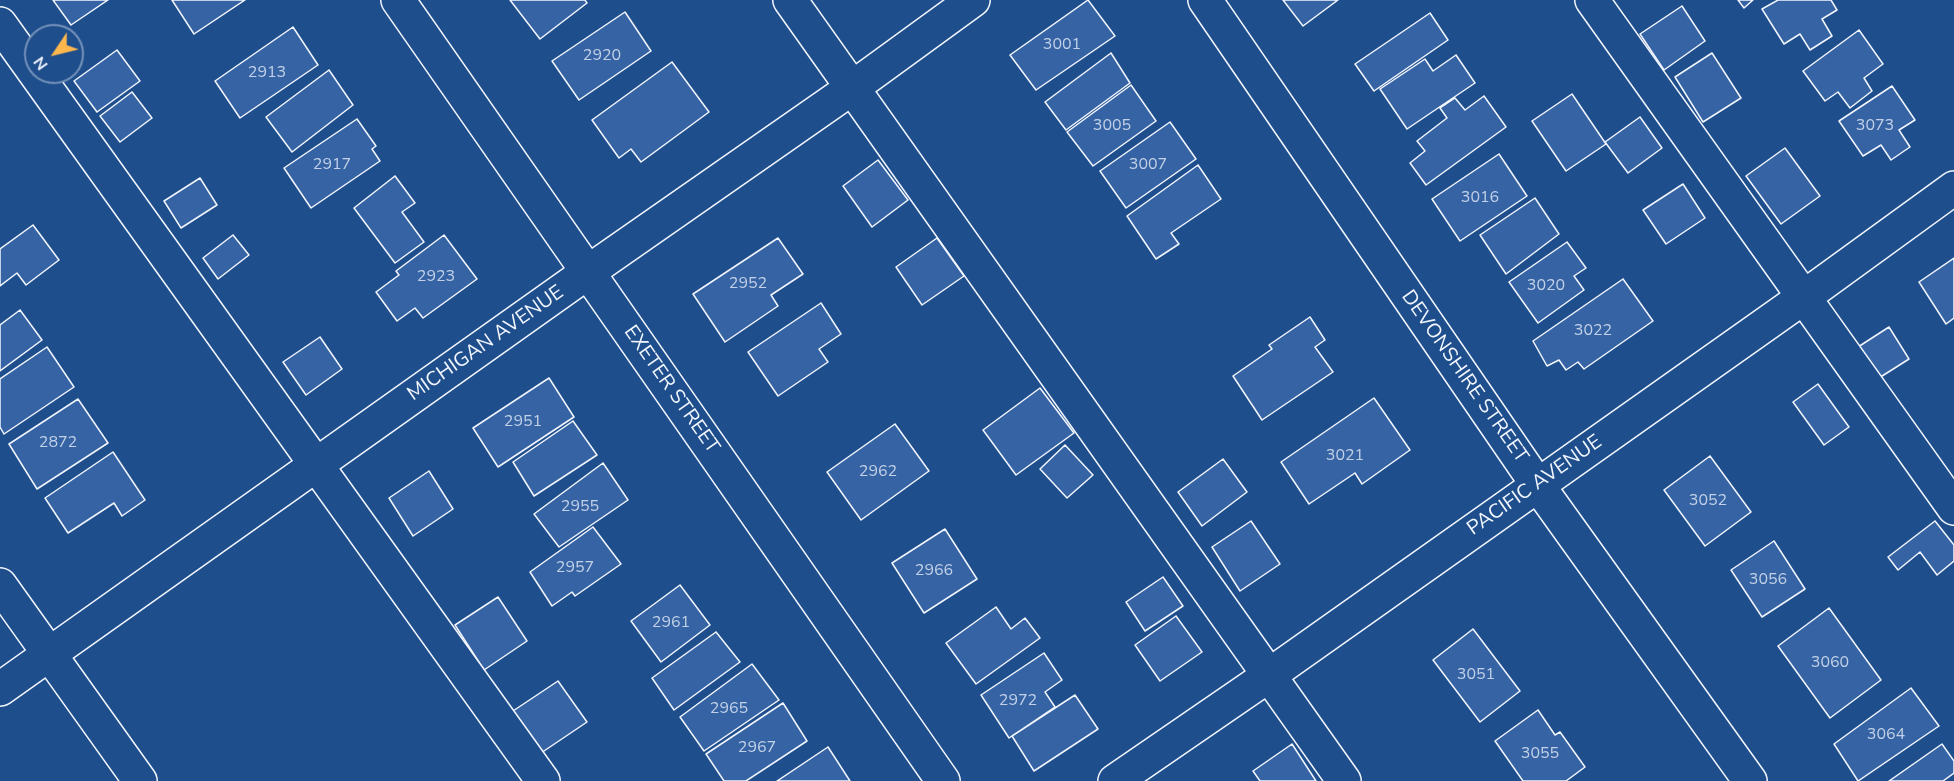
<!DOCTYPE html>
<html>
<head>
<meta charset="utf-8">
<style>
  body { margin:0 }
  #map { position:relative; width:1954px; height:781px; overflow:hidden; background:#1f4e8c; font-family:"Nunito Sans",sans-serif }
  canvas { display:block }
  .north { position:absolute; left:24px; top:24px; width:60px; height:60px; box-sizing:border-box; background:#1f4e8c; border:2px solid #7391ba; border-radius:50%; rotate:235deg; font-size:16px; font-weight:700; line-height:24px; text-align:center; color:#f2f6ff }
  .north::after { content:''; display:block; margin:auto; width:21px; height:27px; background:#ffb74d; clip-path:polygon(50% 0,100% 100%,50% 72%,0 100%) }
</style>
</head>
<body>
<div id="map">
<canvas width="1954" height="781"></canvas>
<div class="north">N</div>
</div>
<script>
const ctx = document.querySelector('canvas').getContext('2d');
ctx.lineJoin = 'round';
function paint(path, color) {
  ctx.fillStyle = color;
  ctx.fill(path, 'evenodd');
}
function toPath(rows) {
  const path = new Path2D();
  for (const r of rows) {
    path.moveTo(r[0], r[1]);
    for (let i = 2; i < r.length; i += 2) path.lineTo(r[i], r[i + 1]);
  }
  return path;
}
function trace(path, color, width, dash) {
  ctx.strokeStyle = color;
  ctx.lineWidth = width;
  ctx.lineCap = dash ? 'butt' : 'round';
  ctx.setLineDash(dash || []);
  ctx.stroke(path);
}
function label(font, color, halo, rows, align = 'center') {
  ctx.font = font + ' "Nunito Sans",sans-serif';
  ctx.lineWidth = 4.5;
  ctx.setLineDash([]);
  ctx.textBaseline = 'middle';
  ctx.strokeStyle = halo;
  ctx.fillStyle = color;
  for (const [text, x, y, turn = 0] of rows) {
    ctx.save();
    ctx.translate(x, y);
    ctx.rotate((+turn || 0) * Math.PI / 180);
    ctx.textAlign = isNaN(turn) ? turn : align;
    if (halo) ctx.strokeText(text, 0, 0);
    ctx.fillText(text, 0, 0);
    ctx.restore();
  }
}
const building = toPath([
  [53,0,108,0,71,25,53,0],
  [172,0,245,0,194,34,172,0],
  [510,0,585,0,587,3,540,39,510,0],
  [1088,0,1115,36,1036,90,1010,55,1088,0],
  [1283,0,1338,0,1303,26,1283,0],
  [1738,0,1753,0,1744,8,1738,0],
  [1778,0,1831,0,1837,10,1822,19,1832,36,1810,50,1800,34,1784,44,1762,9,1778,0],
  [1682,6,1705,41,1664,70,1640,34,1682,6],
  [625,12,651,51,579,100,552,61,625,12],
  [1430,13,1448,40,1374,91,1355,64,1430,13],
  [293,27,318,65,240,118,215,81,293,27],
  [1859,30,1883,64,1864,78,1872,91,1850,108,1838,92,1825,101,1803,71,1859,30],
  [117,50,140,81,97,112,74,81,117,50],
  [1111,53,1130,83,1066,130,1045,102,1111,53],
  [1712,53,1741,98,1703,122,1675,77,1712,53],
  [1456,55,1475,83,1407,129,1380,89,1425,59,1433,71,1456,55],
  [672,62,709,112,641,162,631,149,619,158,592,120,672,62],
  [329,70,353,105,292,152,266,117,329,70],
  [1131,85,1156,121,1093,166,1067,132,1131,85],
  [1892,86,1915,120,1899,130,1910,147,1891,160,1881,145,1863,156,1839,121,1892,86],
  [132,92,152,118,120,142,100,116,132,92],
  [1572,94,1606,144,1566,171,1532,121,1572,94],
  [1484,96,1506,127,1426,185,1410,163,1425,151,1417,141,1447,118,1440,108,1455,98,1465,110,1484,96],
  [1640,117,1662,148,1628,173,1605,142,1640,117],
  [357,119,376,146,372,149,380,161,311,208,284,168,357,119],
  [1170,122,1196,159,1126,208,1100,171,1170,122],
  [1785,148,1820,196,1781,224,1746,176,1785,148],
  [1499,154,1527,196,1460,241,1432,199,1499,154],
  [878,160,908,200,872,227,843,186,878,160],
  [1198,165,1221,199,1171,233,1179,244,1156,259,1127,216,1198,165],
  [395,176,415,203,402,212,424,242,395,263,354,208,395,176],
  [200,178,217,205,181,228,164,201,200,178],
  [1683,184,1705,218,1666,244,1643,210,1683,184],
  [1535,198,1559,234,1506,274,1480,235,1535,198],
  [33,225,59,260,26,285,17,273,0,286,0,249,33,225],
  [233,235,249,255,218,279,203,258,233,235],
  [444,235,477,279,423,318,415,308,397,321,376,292,399,275,396,271,444,235],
  [778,238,803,274,771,295,778,306,725,342,693,294,778,238],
  [937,238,964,276,922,305,896,267,937,238],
  [1567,242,1586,268,1574,276,1584,290,1538,323,1509,282,1567,242],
  [1954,258,1954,318,1946,324,1919,282,1954,258],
  [1623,279,1653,321,1584,369,1578,362,1566,370,1559,360,1547,366,1533,341,1623,279],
  [821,303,841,334,819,349,828,362,778,396,748,352,821,303],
  [20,310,42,340,0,371,0,325,20,310],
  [1310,317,1325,340,1315,347,1333,372,1262,420,1233,376,1272,349,1269,345,1310,317],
  [1889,327,1909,359,1879,378,1858,347,1889,327],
  [320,337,342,369,306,395,283,362,320,337],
  [47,347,74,387,4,434,0,427,0,379,47,347],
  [549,378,574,417,498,467,473,428,549,378],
  [1818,384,1849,427,1824,445,1793,402,1818,384],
  [1040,388,1074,433,1016,475,983,430,1040,388],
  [1374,398,1410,450,1362,484,1355,473,1309,504,1281,462,1374,398],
  [78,399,108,443,37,489,9,444,78,399],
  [573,421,597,455,534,496,513,462,573,421],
  [895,424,929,471,861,520,827,472,895,424],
  [1065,445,1093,475,1067,498,1040,469,1065,445],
  [113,452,145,500,122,516,114,503,68,533,45,498,113,452],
  [1710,456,1751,512,1705,546,1664,490,1710,456],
  [1223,459,1247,492,1202,526,1178,492,1223,459],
  [603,463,628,500,559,547,534,514,603,463],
  [429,471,453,509,413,536,389,498,429,471],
  [1251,521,1280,564,1240,591,1212,547,1251,521],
  [1935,521,1954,545,1954,561,1937,575,1920,552,1898,570,1888,557,1935,521],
  [593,527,621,564,575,596,572,592,552,606,530,572,593,527],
  [945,529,977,579,924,613,892,563,945,529],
  [1774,541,1805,589,1762,617,1731,570,1774,541],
  [1163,577,1183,606,1145,631,1126,602,1163,577],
  [680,585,710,625,661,662,631,621,680,585],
  [498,597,527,641,484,670,455,625,498,597],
  [996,607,1011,629,1025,618,1040,638,976,684,946,643,996,607],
  [1829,608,1881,680,1830,718,1778,646,1829,608],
  [1176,616,1202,652,1160,681,1135,645,1176,616],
  [1473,629,1520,691,1480,722,1433,660,1473,629],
  [716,632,740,662,674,710,652,678,716,632],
  [1044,653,1062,680,1045,692,1055,707,1009,738,981,695,1044,653],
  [752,664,779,700,704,751,680,717,752,664],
  [558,681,587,722,541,753,513,711,558,681],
  [1911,688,1939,726,1858,781,1834,744,1911,688],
  [1075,695,1098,729,1034,771,1012,736,1075,695],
  [783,703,807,741,746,781,724,781,706,754,783,703],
  [1538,710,1555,735,1560,732,1585,767,1566,781,1523,781,1495,741,1538,710],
  [1292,744,1316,781,1260,781,1253,771,1292,744],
  [1942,744,1954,761,1954,773,1943,781,1889,781,1942,744],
  [828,747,850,781,777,781,828,747]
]);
paint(building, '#3563a3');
trace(building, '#f2f6ff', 1.5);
const minor = toPath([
  [398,0,943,781],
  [790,0,1344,781],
  [1205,0,1537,484,1750,781],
  [1592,0,1954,508],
  [0,24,543,781],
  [0,585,140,781],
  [0,689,588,272,852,88,973,0],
  [1115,781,1268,676,1804,297,1954,188]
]);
trace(minor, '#f2f6ff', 36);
trace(minor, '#1f4e8c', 33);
label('16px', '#c3d1e8', null, [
  ["3001",1062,45],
  ["2920",602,56],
  ["2913",267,73],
  ["3005",1112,126],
  ["3073",1875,126],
  ["2917",332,165],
  ["3007",1148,165],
  ["3016",1480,198],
  ["2923",436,277],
  ["2952",748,284],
  ["3020",1546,286],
  ["3022",1593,331],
  ["2951",523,422],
  ["2872",58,443],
  ["3021",1345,456],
  ["2962",878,472],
  ["3052",1708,501],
  ["2955",580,507],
  ["2957",575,568],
  ["2966",934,571],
  ["3056",1768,580],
  ["2961",671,623],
  ["3060",1830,663],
  ["3051",1476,675],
  ["2972",1018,701],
  ["2965",729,709],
  ["3064",1886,735],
  ["2967",757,748],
  ["3055",1540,754]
]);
label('20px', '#f2f6ff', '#1f4e8c', [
  ["MICHIGAN AVENUE",486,344,-35],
  ["DEVONSHIRE STREET",1464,377,55],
  ["EXETER STREET",671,390,55],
  ["PACIFIC AVENUE",1535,486,-35]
]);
</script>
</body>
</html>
